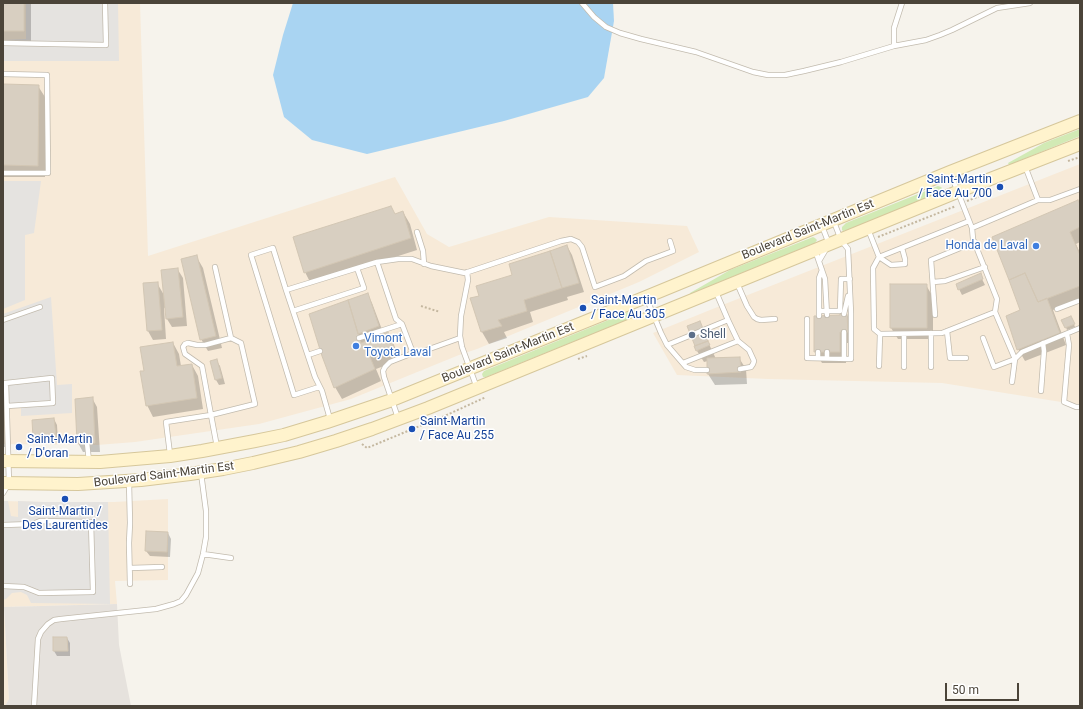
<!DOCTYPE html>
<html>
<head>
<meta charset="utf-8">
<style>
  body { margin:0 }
  #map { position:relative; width:1083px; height:709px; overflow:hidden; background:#f6f3ec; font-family:Roboto,sans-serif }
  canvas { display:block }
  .frame { position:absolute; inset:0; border:4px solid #4b4439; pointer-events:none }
  .scale { position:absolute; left:945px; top:683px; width:74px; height:18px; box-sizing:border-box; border:2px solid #4b4439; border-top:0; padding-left:5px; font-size:12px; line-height:14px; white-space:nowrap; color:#4b4439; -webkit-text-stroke:3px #fff; paint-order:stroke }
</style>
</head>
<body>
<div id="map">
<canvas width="1083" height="709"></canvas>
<div class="frame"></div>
<div class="scale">50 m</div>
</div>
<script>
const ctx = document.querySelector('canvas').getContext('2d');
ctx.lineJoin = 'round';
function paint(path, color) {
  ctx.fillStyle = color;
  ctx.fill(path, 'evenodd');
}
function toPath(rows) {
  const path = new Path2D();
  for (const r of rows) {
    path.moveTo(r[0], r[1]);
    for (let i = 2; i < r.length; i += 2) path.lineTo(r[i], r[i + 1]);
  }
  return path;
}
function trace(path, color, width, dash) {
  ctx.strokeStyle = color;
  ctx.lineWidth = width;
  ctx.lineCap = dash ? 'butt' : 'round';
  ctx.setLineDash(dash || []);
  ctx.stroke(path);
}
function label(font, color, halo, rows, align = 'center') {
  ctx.font = font + ' Roboto,sans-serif';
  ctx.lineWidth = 3;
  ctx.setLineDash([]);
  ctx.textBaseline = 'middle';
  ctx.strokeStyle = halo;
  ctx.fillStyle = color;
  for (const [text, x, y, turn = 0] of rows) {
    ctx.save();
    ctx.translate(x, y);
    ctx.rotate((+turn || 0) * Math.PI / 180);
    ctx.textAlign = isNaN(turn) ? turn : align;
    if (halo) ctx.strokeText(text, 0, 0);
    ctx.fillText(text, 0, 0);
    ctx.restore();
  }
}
paint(toPath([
  [3,3,140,3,148,256,395,177,427,234,449,247,549,217,687,226,699,252,639,282,477,349,459,355,351,399,259,424,135,442,97,445,3,444],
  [1080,164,1080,405,942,383,768,379,677,375,653,333,725,304],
  [168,499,168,580,115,581,117,604,4,607,9,699,5,706,3,706,3,501,44,502,114,502]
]), '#f7ead8');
paint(toPath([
  [117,604,119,645,131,706,5,706,9,699,4,607]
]), '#e6e2dd');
paint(toPath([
  [1080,129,1080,136,1009,165,1008,163,1044,143],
  [938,186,941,187,942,188,941,192,847,230,843,231,842,230,842,227,846,223],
  [813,237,815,238,817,240,815,243,690,294,690,293,730,270],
  [633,310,636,311,637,313,636,316,634,317,486,377,483,377,482,374,484,371]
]), '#d2eab5');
paint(toPath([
  [26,3,118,3,119,61,3,61,3,40,26,39],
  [3,181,41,181,34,233,25,235,25,300,3,309],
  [51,297,57,385,72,384,72,413,21,416,21,408,3,408,3,314],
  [3,501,8,501,11,516,18,517,18,501,44,502,108,502,110,604,31,603,27,595,21,592,12,593,6,599,3,600]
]), '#e5e3e0');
paint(toPath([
  [293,3,613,3,614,21,604,78,588,97,504,121,367,154,312,140,284,117,273,75,283,35]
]), '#a9d4f2');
paint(toPath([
  [3,3,31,3,31,42,3,43],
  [3,85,38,86,45,97,45,177,3,177],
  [1080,205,1080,242,1076,244,1080,253,1080,300,1053,310,1066,345,1025,361,1018,349,1021,310],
  [403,212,410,224,417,250,311,284,305,272,396,215],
  [567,246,572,255,584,292,567,297,568,300,530,312,533,322,504,332,507,338,489,344,482,332,472,299,480,296,514,276],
  [196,256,203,268,222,348,208,351,201,339],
  [178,270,183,278,187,326,172,327,167,319,166,307,164,308,166,339,153,340,148,331,144,284,157,283,164,295],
  [980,275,985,285,962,295,959,289],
  [926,285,933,297,933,339,898,339,891,328],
  [367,294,372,303,384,335,387,334,394,345,400,360,376,369,381,381,342,399,335,387],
  [847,315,854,327,854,343,846,343,846,363,822,363,815,351],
  [1072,319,1075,327,1067,330,1063,320],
  [173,343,179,354,181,366,192,365,198,376,203,409,153,417,147,405,145,371],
  [709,344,716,359,739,358,746,369,747,384,715,385,708,374,708,361,704,362,697,351],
  [216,360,220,366,225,384,219,385,216,380],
  [92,398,97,407,100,452,83,452,78,443,76,399],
  [3,403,6,407,8,447,3,447],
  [54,419,57,425,58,442,38,444,34,438,33,421],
  [168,533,171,539,170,557,150,556,146,551],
  [67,638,70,643,70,656,57,656,54,651]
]), '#0003');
const building = toPath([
  [3,3,24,3,24,31,3,31,3,3],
  [3,84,39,85,38,166,3,165,3,84],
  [1078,200,1080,204,1080,227,1070,232,1080,255,1080,286,1038,302,1025,273,1009,280,992,237,1078,200],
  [391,206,395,214,403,211,411,238,304,273,293,237,391,206],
  [567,245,579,283,562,288,550,251,567,245],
  [550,251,562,288,524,300,527,311,498,320,502,326,481,332,470,298,479,296,476,286,512,275,509,264,550,251],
  [197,255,216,336,200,340,181,259,197,255],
  [178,268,183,317,166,319,161,270,178,268],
  [981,273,983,279,958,290,956,284,981,273],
  [1025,273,1038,302,1047,298,1060,333,1017,350,1006,316,1020,310,1009,280,1025,273],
  [158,282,162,330,147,331,143,283,158,282],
  [890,284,927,284,927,328,890,328,890,284],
  [368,293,379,326,358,334,348,300,368,293],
  [348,300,361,343,388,332,394,348,370,357,375,369,334,388,322,356,309,314,348,300],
  [840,314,847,314,848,332,840,332,840,352,814,352,814,316,840,315,840,314],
  [1071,316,1075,324,1065,328,1061,320,1071,316],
  [700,321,708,341,695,346,687,326,700,321],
  [708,341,710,345,696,351,694,346,708,341],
  [173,342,177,366,192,364,197,398,146,406,140,371,144,371,140,347,173,342],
  [740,357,741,372,707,374,707,358,740,357],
  [217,359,222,378,215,380,210,361,217,359],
  [93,397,95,443,77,443,75,399,93,397],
  [54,418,56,436,33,438,32,420,54,418],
  [146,531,168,532,167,552,145,551,146,531],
  [53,637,67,637,68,651,53,651,53,637]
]);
paint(building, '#d8cfc1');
trace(building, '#d3c7b4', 1);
const lane = toPath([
  [582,3,594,17,606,27,620,33,641,39,696,52,753,72,768,75,785,75,804,71,841,62,894,46,926,40,940,35,952,30,997,8,1030,3],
  [3,43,106,45,105,3],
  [894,46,894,28,902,3],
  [3,74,47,75,48,173,3,173],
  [1025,166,1038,200],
  [972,228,1038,200,1050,200,1080,189],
  [868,229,879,257,969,221],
  [417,232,423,251,424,264],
  [902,248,905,259,905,264,891,265,879,257,873,268,874,329,880,334,942,333,995,312,997,299,973,239,972,228,950,172],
  [815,250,825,279,827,315],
  [819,261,829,244,822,226],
  [377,262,396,319,402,324,413,353,390,362,385,367,383,371,384,377,398,418],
  [215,267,231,338,241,343,255,404,211,415,202,366,185,354,183,347,185,344,188,343,197,345,205,345,231,338],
  [467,272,468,280,461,316,460,336,462,347,477,388],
  [933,282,945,281,985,267],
  [737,283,747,306,754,317,757,319,761,320,775,319],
  [286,290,273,248,251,255,294,395,319,387],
  [646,297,661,333,667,345,728,320,716,292],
  [1057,309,1078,301,1080,301],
  [293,311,364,288,357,268],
  [819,311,840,311,841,279,850,279],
  [995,312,1015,359,1012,382],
  [844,314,848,296],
  [935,315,931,260,975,242],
  [819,316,819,278,822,270],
  [807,319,807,358,851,359,851,313,848,249,841,240,834,222],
  [3,320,40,307],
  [728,320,738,341,749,350,754,361,753,364,751,367,740,369],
  [947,331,950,358,966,358],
  [844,332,844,359],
  [931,333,931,367],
  [1067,334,1069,345,1064,402,1076,407,1080,407],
  [359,338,402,324],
  [983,338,994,367,1015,359,1022,352,1080,328],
  [667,345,686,367,695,370,707,370],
  [827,352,827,358],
  [413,353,421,352,460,338],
  [308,355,320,351],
  [818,358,818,352],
  [683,363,738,341],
  [879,366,880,334],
  [904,367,904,334],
  [6,383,52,378,53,403,7,406],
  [3,384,6,383,9,483,3,493],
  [1041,391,1044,351,1043,343],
  [330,419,322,391,315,377,286,290,377,262,398,259,412,259,431,266,465,273,561,241,571,239,578,242,582,247,595,287,624,276,646,261,673,251,670,241],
  [87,443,89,461],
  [170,454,166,422,211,415,217,447],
  [129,482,130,523,129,543,130,584],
  [3,525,33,524,40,521,91,522,93,592,39,593,24,587,3,586],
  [203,554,231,558],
  [130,568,162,567],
  [34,706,38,639,41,632,48,624,54,620,61,619,156,609,174,604,181,601,186,595,198,573,203,554,206,537,206,511,201,473]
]);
const secondary = toPath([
  [3,461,100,462,170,456,202,451,255,441,284,435,327,422,392,400,429,385,646,297,950,172,1080,121],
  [3,483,78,484,141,480,190,474,223,469,253,463,299,452,336,441,372,429,428,408,957,192,1080,144]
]);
trace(lane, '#c2bbae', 6);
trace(secondary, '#d6c79b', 14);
trace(toPath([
  [1068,161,1080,157],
  [967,201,980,196],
  [878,237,956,206],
  [421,306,440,312],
  [578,359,587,356],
  [362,444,367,448,427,423,438,419,486,397]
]), '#c4b79f', 2, [2, 2]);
trace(lane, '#fff', 4.5);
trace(secondary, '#fff3cd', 12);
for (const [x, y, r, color] of [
  [1000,187,4,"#1a4fb4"],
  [1036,246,4,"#3f7fe0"],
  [583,308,4,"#1a4fb4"],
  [692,335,4,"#5c6f8a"],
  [356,346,4,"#3f7fe0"],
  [412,429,4,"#1a4fb4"],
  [19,447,4,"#1a4fb4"],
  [65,499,4,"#1a4fb4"]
]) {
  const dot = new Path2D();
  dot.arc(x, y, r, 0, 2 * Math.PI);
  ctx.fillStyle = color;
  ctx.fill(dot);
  trace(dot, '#fff', 1.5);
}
label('12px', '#164399', '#fff', [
  ["Saint-Martin",992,180,"right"],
  ["/ Face Au 700",992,194,"right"],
  ["Saint-Martin",591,301],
  ["/ Face Au 305",591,315],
  ["Saint-Martin",420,422],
  ["/ Face Au 255",420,436],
  ["Saint-Martin",27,440],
  ["/ D'oran",27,454],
  ["Saint-Martin /",65,512,"center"],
  ["Des Laurentides",65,526,"center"]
], 'left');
label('12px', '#4b4439', '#fff', [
  ["Boulevard Saint-Martin Est",808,230,-22],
  ["Boulevard Saint-Martin Est",508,353,-22],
  ["Boulevard Saint-Martin Est",164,475,-7]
]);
label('12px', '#366cbe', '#fff', [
  ["Honda de Laval",1028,246],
  ["Vimont",364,339,"left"],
  ["Toyota Laval",364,353,"left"]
], 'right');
label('12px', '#4e5e75', '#fff', [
  ["Shell",700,335]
], 'left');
</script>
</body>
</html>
